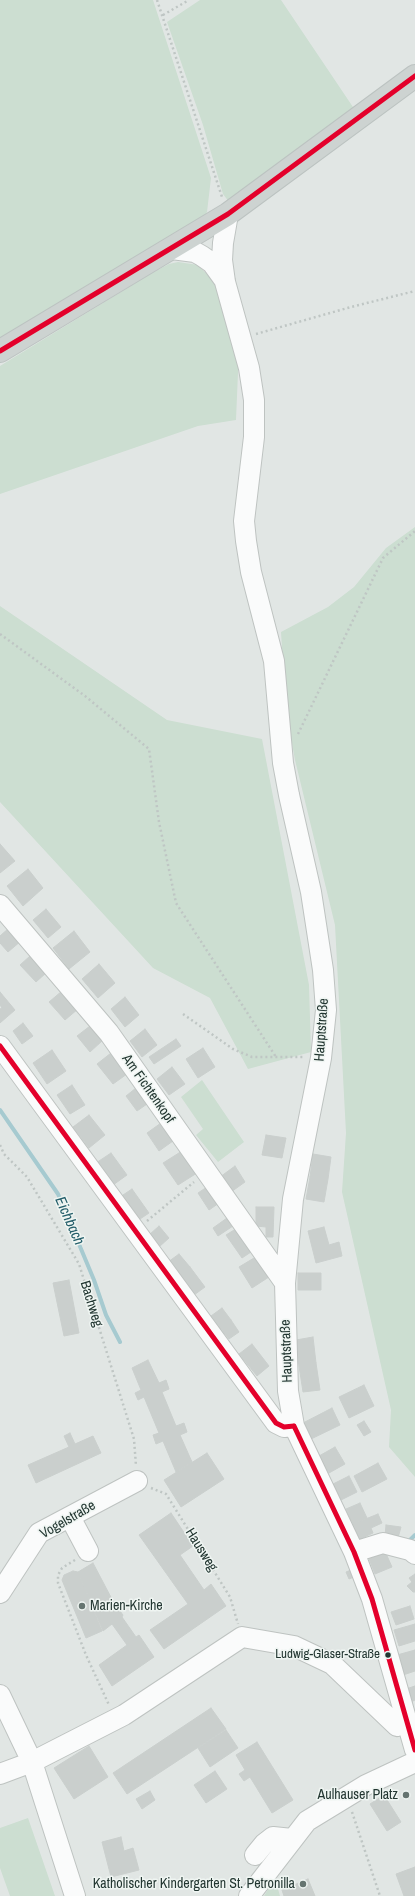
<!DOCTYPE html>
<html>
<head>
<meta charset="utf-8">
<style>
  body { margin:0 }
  canvas { display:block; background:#e1e6e4 }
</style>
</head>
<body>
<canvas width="415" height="1896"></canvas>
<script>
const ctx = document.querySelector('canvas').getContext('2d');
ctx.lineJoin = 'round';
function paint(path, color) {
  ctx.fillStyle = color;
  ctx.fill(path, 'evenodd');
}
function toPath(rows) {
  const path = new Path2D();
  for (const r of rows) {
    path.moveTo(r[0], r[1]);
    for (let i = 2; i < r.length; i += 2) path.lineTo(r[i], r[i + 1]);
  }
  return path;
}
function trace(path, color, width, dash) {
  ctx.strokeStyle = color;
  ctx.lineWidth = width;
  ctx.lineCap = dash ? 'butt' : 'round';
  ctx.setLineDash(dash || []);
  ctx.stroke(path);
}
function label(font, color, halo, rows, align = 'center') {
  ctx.font = font + ' "Archivo Narrow",sans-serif';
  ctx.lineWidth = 3;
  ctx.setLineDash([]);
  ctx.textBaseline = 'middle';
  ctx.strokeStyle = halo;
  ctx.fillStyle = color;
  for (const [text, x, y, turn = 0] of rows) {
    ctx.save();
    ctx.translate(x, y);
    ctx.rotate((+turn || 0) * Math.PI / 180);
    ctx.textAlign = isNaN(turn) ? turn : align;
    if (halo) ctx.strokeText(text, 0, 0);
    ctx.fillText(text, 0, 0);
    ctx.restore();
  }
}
paint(toPath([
  [0,0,153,0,211,178,207,212,199,225,0,346],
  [200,0,281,0,357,113,229,202,223,194,203,125,167,22],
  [178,262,198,265,217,285,239,349,236,420,198,426,0,494,0,366,152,273,169,264],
  [415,527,415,1477,389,1447,391,1410,342,1192,346,1133,335,925,295,760,286,709,281,632,328,607,354,587,386,548],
  [0,606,167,720,262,739,309,985,311,1052,248,1069,210,998,153,968,0,802],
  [202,1080,244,1142,218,1162,196,1135,203,1129,181,1097],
  [28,1818,55,1896,10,1896,0,1868,0,1828],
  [275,1878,280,1896,264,1896]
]), '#ccded1');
trace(toPath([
  [0,1110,58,1194,94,1280,106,1315,120,1342],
  [409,1541,415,1535]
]), '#a6cad0', 4);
const building = toPath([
  [0,844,15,861,0,873,0,844],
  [28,869,43,888,23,906,7,886,28,869],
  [46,909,61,927,48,938,33,920,46,909],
  [9,928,21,941,8,952,0,943,0,936,9,928],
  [74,931,90,952,69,969,53,948,74,931],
  [30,956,46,973,36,982,20,965,30,956],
  [99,964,115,983,98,998,82,979,99,964],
  [62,991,78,1009,65,1020,49,1002,62,991],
  [0,992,15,1010,0,1023,0,1009,2,1008,0,1005,0,992],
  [125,997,139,1015,125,1027,111,1009,125,997],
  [23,1023,33,1036,22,1044,13,1031,23,1023],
  [90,1026,102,1041,90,1052,77,1036,90,1026],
  [145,1029,157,1045,142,1057,130,1041,145,1029],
  [176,1039,181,1046,154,1064,149,1057,176,1039],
  [203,1048,215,1067,198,1078,186,1059,203,1048],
  [52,1050,66,1071,47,1084,33,1063,52,1050],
  [111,1053,127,1074,113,1084,97,1064,111,1053],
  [172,1067,185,1084,169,1095,157,1079,172,1067],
  [72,1085,85,1105,70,1114,57,1095,72,1085],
  [136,1088,147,1104,137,1111,126,1096,136,1088],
  [89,1115,105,1135,89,1148,73,1127,89,1115],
  [161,1123,173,1141,159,1151,147,1133,161,1123],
  [266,1135,286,1138,282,1158,262,1155,266,1135],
  [182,1151,197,1173,178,1185,163,1163,182,1151],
  [111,1153,127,1175,113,1185,96,1163,111,1153],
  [313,1154,331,1157,328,1179,310,1177,313,1154],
  [235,1166,245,1182,231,1192,220,1177,235,1166],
  [310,1177,328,1179,324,1202,306,1199,310,1177],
  [210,1185,222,1201,209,1210,198,1193,210,1185],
  [132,1189,149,1213,137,1221,120,1197,132,1189],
  [256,1207,274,1207,273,1237,266,1237,266,1227,256,1226,256,1207],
  [227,1218,233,1226,218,1236,213,1228,227,1218],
  [159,1226,169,1238,159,1247,149,1235,159,1226],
  [239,1227,254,1250,242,1258,226,1235,239,1227],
  [324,1227,329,1245,339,1242,342,1256,316,1263,308,1231,324,1227],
  [179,1254,190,1267,179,1276,168,1262,179,1254],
  [259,1255,272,1275,252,1288,239,1267,259,1255],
  [190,1267,205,1287,194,1295,179,1276,190,1267],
  [298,1273,321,1273,321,1290,298,1290,298,1273],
  [69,1280,79,1333,64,1336,53,1283,69,1280],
  [222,1308,231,1320,220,1328,211,1316,222,1308],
  [231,1320,239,1332,229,1339,220,1328,231,1320],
  [313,1337,316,1363,299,1366,296,1340,313,1337],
  [252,1344,269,1366,257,1376,239,1354,252,1344],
  [148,1360,159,1383,166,1380,169,1389,162,1392,176,1426,184,1423,187,1432,180,1435,192,1462,176,1472,163,1441,156,1444,153,1435,159,1433,144,1397,138,1400,135,1393,141,1390,132,1368,148,1360],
  [316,1363,320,1390,303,1392,299,1366,316,1363],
  [364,1385,374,1406,349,1418,339,1397,364,1385],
  [332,1408,340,1425,311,1439,303,1423,332,1408],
  [364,1421,371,1432,364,1436,357,1425,364,1421],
  [70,1433,75,1444,93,1436,101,1453,36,1483,28,1465,69,1447,64,1436,70,1433],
  [335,1447,345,1464,329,1473,319,1456,335,1447],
  [207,1453,224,1479,181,1507,164,1480,207,1453],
  [378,1463,387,1479,362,1492,354,1476,378,1463],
  [349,1476,357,1492,341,1500,333,1484,349,1476],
  [360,1503,367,1518,353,1524,346,1509,360,1503],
  [171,1513,193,1546,180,1555,204,1590,211,1584,226,1606,164,1649,150,1630,188,1604,139,1535,171,1513],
  [378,1514,382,1523,371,1528,373,1533,360,1539,353,1524,378,1514],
  [386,1525,401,1527,398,1538,385,1536,386,1525],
  [384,1549,392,1567,375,1574,368,1556,384,1549],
  [93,1563,114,1603,123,1615,122,1617,136,1637,139,1635,154,1657,112,1686,99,1665,127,1645,112,1624,103,1631,78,1572,93,1563],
  [351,1570,354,1577,349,1579,346,1572,351,1570],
  [73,1571,78,1572,102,1631,86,1638,62,1580,64,1575,73,1571],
  [415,1574,415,1592,413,1592,407,1586,412,1582,409,1578,415,1574],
  [410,1606,414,1619,396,1625,391,1612,410,1606],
  [415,1624,415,1641,399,1646,394,1630,415,1624],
  [415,1650,415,1671,403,1675,397,1655,415,1650],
  [415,1686,415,1700,411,1702,406,1689,415,1686],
  [211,1708,226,1729,127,1794,113,1773,211,1708],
  [226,1730,238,1748,210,1767,198,1748,226,1730],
  [257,1742,293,1800,272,1813,250,1777,244,1781,239,1774,245,1770,236,1755,257,1742],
  [89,1746,108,1777,74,1799,54,1768,89,1746],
  [215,1771,227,1789,206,1803,194,1785,215,1771],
  [150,1791,155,1800,142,1809,136,1799,150,1791],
  [384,1795,401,1822,387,1831,370,1804,384,1795],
  [121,1837,124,1851,133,1848,139,1870,111,1877,102,1842,121,1837],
  [415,1867,415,1896,404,1896,396,1874,415,1867],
  [308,1879,315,1896,284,1896,282,1890,308,1879]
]);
paint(building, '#cacfcd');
trace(building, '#cacfcd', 1);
const minor = toPath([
  [228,214,223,243,222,260,225,282,249,368,254,400,254,437,244,521,246,541,251,572,274,661,283,763,289,795,311,892,323,970,326,1010,321,1058,293,1199,285,1283,288,1391,294,1426,354,1552,372,1599,415,1750],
  [172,249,195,252,202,256,212,263,225,281],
  [0,905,109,1033,285,1283],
  [0,1046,276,1423,284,1427,294,1426],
  [70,1517,88,1551],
  [354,1552,383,1543,410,1550,415,1554],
  [0,1593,39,1533,137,1481],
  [0,1695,32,1762,75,1896],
  [0,1774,32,1762,124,1715,242,1637,294,1646,332,1664,397,1726,407,1722],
  [255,1855,264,1844,273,1837,292,1839],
  [249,1896,307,1821,366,1785,415,1762]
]);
const major = toPath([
  [0,351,228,214,415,76]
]);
trace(minor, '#bec3c1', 22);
trace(major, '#bcc3c1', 24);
trace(toPath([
  [157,0,222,197],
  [163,15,189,0],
  [256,334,351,307,415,291],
  [0,634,85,696,149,749,159,822,176,903,276,1057],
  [298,734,383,558,415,531],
  [183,1014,233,1049,252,1057,305,1057],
  [0,1145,4,1154,27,1177,79,1264,134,1439,136,1466],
  [147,1221,194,1182],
  [151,1488,166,1494,230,1597,238,1624],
  [75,1560,62,1568,58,1575,58,1583,86,1655,109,1705],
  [352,1812,380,1896]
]), '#bfc6c4', 2.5, [2, 3]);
trace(minor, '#fafbfb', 20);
trace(major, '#cdd3d1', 22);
trace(toPath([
  [0,351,228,214,415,76],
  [0,1046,276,1423,284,1427,294,1426],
  [294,1426,354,1552,372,1599,415,1750]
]), '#e4002b', 5);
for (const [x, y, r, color] of [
  [82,1606,4,"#657470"],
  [388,1655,3.5,"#223631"],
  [406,1795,4,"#657470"],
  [303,1884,4,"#657470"]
]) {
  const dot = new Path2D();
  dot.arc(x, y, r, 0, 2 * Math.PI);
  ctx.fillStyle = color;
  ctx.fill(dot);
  trace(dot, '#eff5f2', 1.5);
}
label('13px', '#223631', '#eff5f2', [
  ["Ludwig-Glaser-Straße",380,1655]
], 'right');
label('14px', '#223631', '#eff5f2', [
  ["Hauptstraße",322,1030,-86],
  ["Am Fichtenkopf",148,1089,55],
  ["Bachweg",91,1304,73],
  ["Hauptstraße",287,1351,-92],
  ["Vogelstraße",68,1520,-30],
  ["Hausweg",201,1550,58]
]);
label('14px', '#223631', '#eff5f2', [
  ["Marien-Kirche",90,1606,"left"],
  ["Aulhauser Platz",398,1795],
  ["Katholischer Kindergarten St. Petronilla",295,1884]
], 'right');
label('italic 15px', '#245e6a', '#eff5f2', [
  ["Eichbach",69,1221,66]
]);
</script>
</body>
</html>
